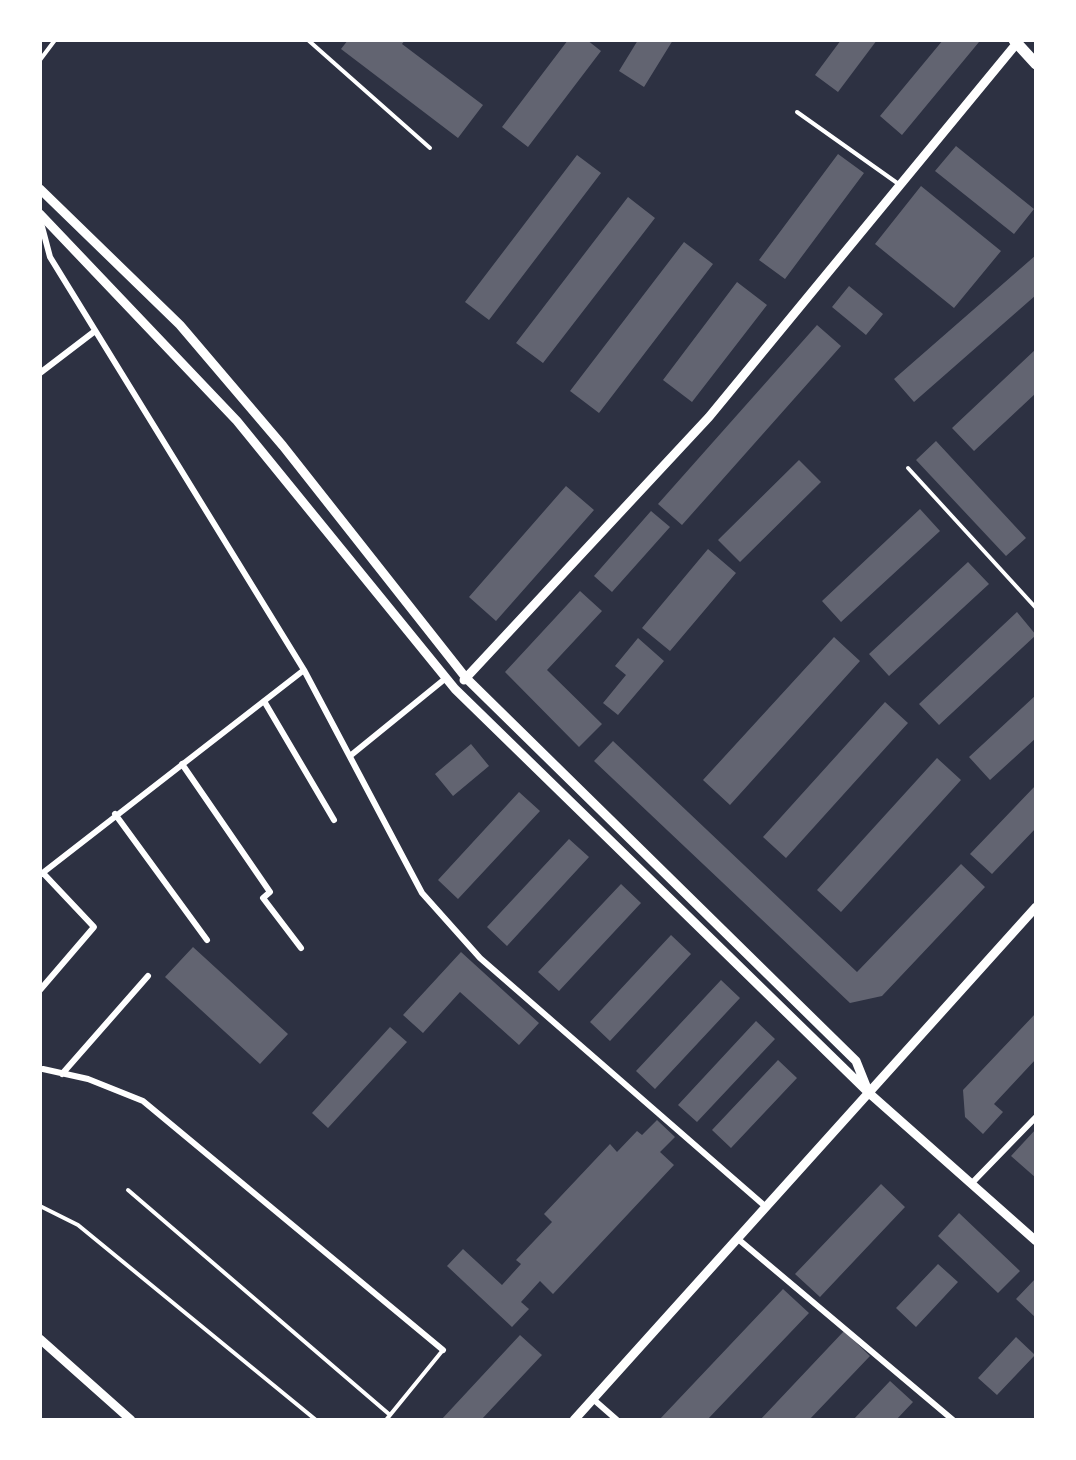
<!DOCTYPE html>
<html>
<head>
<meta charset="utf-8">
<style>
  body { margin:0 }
  #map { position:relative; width:1076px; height:1460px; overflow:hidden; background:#2d3142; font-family:Jost,sans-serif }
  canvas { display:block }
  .frame { position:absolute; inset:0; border:42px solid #fff; pointer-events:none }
</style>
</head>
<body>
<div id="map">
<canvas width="1076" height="1460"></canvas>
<div class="frame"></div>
</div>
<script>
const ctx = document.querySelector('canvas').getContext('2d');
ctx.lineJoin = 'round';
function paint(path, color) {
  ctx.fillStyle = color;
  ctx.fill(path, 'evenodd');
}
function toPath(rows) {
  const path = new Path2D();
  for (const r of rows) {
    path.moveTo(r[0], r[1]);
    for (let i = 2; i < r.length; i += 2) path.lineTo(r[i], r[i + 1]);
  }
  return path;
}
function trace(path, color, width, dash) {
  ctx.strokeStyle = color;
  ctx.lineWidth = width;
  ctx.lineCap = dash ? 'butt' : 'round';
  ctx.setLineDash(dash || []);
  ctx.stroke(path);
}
paint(toPath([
  [348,40,405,40,402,44,483,105,458,138,341,49],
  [568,40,587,40,601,51,528,147,502,127],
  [638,40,673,40,644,87,619,71],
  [841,40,877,40,838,92,815,75],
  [943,40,979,42,902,135,880,116],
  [956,146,1034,209,1014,234,935,171],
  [838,154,864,173,785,279,759,260],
  [577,155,601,173,489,320,465,302],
  [921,186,1001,251,954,308,875,244],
  [628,197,655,218,543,363,516,343],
  [684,242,713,264,599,413,570,391],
  [1036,255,1036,295,914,402,894,379],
  [737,282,767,305,692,402,663,380],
  [849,286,883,314,866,335,832,307],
  [817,325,841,346,682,525,658,504],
  [1036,349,1036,393,974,451,952,428],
  [936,441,1026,538,1006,556,916,460],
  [799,460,821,482,740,562,718,540],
  [566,486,594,510,496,621,469,597],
  [920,509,940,531,841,622,822,601],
  [651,511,670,527,612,592,594,576],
  [708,549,736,573,670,651,642,628],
  [968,562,989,584,889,676,869,654],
  [580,591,602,611,547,670,602,724,579,747,505,672],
  [1017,612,1036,635,939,725,919,704],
  [834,637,860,661,730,805,703,780],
  [638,638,664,661,618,715,603,703,626,675,615,666],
  [1036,695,1036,738,990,780,969,757],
  [885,702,908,723,786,858,763,837],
  [613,741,857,972,961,864,985,887,882,996,850,1003,594,761],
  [471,744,489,766,453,796,435,774],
  [937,758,961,780,841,912,817,890],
  [1036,785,1036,828,992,874,970,854],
  [519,792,540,811,458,899,438,880],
  [569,839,589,857,507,946,487,927],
  [621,884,641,903,559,991,538,972],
  [671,935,691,954,610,1041,590,1022],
  [193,947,288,1034,260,1064,165,977],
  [461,952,539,1023,519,1045,460,992,423,1033,403,1015],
  [721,980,740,998,655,1089,636,1071],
  [1036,1013,1036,1059,994,1104,1003,1112,983,1134,965,1117,963,1090],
  [756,1021,775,1039,697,1122,678,1105],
  [390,1027,407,1042,328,1128,312,1113],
  [778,1060,797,1078,731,1148,712,1130],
  [657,1120,675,1137,660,1152,674,1165,553,1294,540,1281,521,1302,529,1309,512,1327,447,1266,463,1249,502,1285,521,1264,516,1260,552,1222,544,1214,610,1144,617,1152,637,1131,642,1135],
  [1036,1129,1036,1178,1011,1156],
  [881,1184,905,1207,820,1297,795,1274],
  [959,1213,1020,1271,998,1293,938,1236],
  [938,1264,958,1282,916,1327,896,1308],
  [1036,1278,1036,1318,1016,1299],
  [783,1289,809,1313,707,1420,659,1420],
  [844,1331,870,1356,809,1420,760,1420],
  [520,1335,542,1355,481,1420,441,1420],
  [1016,1337,1035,1355,997,1395,978,1378],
  [890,1381,913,1402,896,1420,853,1420]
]), '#626471');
trace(toPath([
  [308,40,430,148],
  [40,60,55,40],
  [797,112,900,185],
  [908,468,1036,608],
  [128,1190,390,1415],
  [40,1206,78,1225,316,1420],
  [386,1420,443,1350]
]), '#fff', 4);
trace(toPath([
  [40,219,50,257,304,670,422,893,480,958,766,1207],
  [40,373,95,331],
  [264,701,334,820],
  [350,756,446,678],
  [182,764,270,892,263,898,301,948],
  [115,814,207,940],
  [40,875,304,670],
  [40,990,94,927,43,873],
  [43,1069,88,1079,143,1101,443,1350],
  [62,1074,148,976],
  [971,1184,1036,1117],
  [738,1239,953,1420],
  [593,1399,617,1420]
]), '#fff', 6);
trace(toPath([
  [40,189,180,325,283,446,466,678,856,1061,866,1086],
  [40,214,237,421,455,689,869,1093,1036,1241],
  [464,680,709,417,1017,43],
  [40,1339,131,1420],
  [574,1420,1036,907]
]), '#fff', 9);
trace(toPath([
  [1014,40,1036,64]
]), '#fff', 11);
</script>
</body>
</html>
